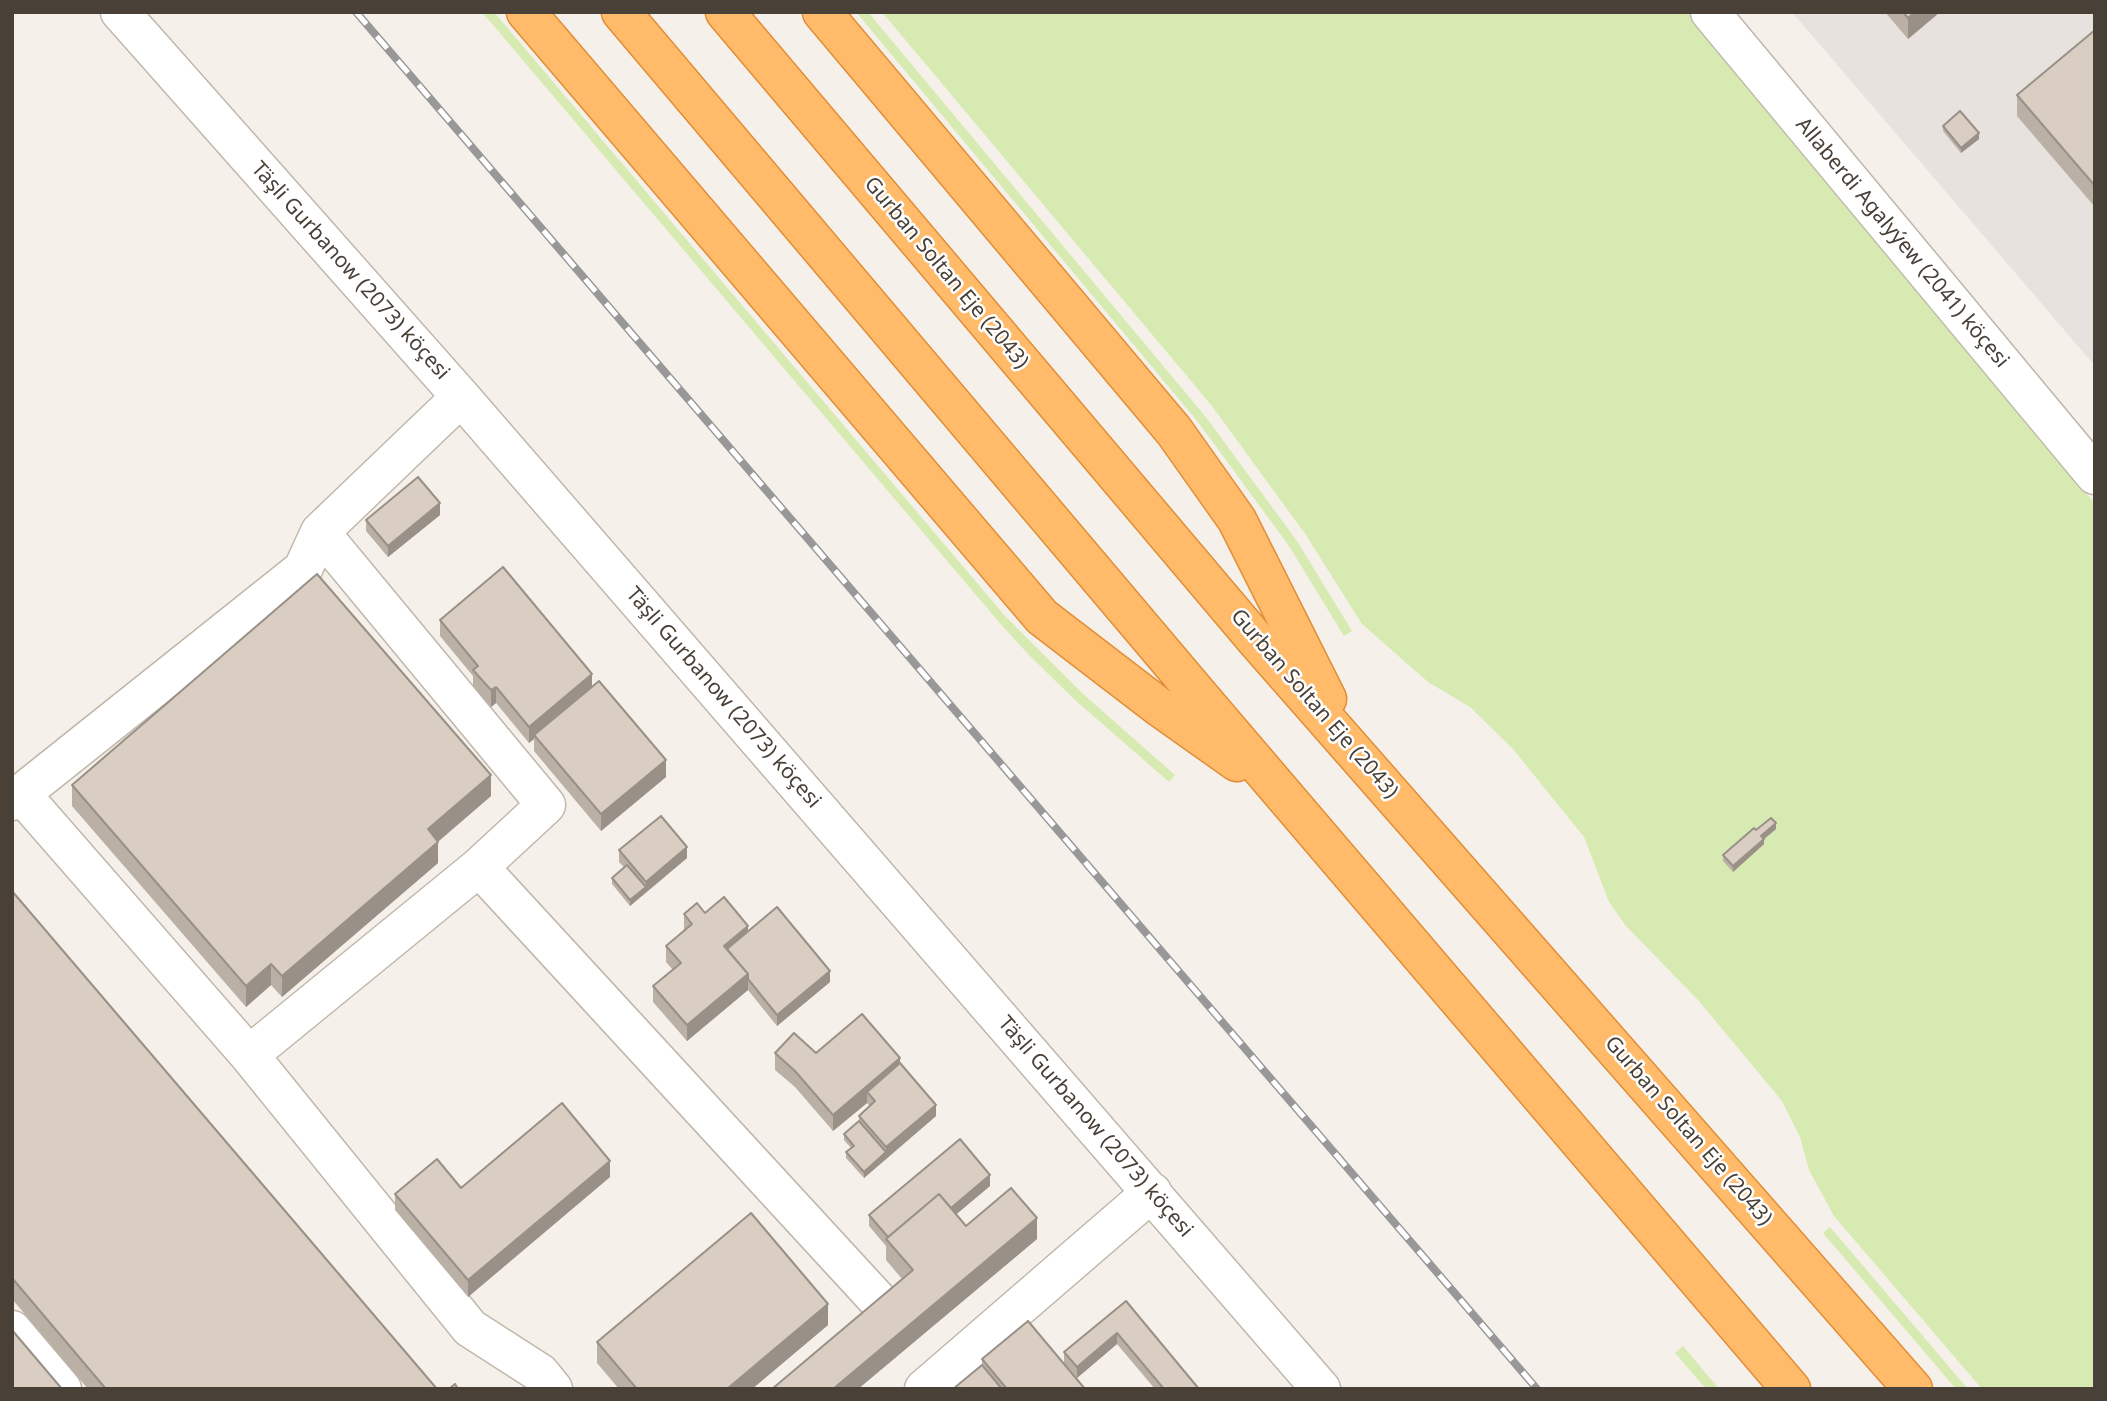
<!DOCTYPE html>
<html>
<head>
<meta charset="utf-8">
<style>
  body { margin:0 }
  #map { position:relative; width:2107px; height:1401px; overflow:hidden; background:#f5f0e9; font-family:"Noto Sans",sans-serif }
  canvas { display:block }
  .frame { position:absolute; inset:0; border:14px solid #494037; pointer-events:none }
</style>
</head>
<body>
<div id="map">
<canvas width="2107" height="1401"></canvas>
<div class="frame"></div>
</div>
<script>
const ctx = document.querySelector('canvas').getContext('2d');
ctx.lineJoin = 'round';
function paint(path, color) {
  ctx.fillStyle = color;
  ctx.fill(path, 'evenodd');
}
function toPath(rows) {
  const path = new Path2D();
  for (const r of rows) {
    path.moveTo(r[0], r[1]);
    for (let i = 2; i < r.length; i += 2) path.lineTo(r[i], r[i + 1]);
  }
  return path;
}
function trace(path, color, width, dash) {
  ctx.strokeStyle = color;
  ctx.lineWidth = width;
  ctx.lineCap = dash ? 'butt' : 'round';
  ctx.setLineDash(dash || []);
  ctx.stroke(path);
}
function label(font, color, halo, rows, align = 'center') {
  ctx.font = font + ' "Noto Sans",sans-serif';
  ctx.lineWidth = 5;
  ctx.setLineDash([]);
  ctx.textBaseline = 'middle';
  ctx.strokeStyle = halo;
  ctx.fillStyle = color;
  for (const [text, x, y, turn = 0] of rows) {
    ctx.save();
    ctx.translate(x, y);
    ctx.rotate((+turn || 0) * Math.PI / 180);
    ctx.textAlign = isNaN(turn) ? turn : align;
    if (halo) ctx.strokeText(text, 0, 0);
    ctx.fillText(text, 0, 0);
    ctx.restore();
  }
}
paint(toPath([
  [1792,12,2095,12,2095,366]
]), '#e7e2de');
paint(toPath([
  [482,12,494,12,1005,616,1082,693,1175,775,1169,782,1075,700,1028,654,998,621],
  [856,12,868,12,1205,416,1297,541,1352,631,1344,636,1289,546,1198,422],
  [882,12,1687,12,2095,504,2095,1389,1982,1389,1834,1216,1809,1170,1800,1137,1782,1101,1698,1000,1626,926,1609,902,1584,837,1513,749,1470,707,1428,682,1362,624,1306,535,1212,406],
  [1830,1227,1968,1389,1956,1389,1823,1233],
  [1683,1346,1719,1389,1706,1389,1675,1353]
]), '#d7eab1');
const minor = toPath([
  [120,12,461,397,1321,1389],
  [1710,12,2095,475],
  [320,532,546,805,479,867,884,1307],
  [21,794,249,1055,470,1328,540,1373,553,1389],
  [12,801,303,569,320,532,461,397],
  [249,1055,479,867],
  [12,1330,62,1389],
  [924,1389,1152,1192]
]);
const highway = toPath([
  [526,12,1042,617,1158,706,1237,762],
  [621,12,1201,698,1791,1389],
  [725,12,1256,640,1913,1389],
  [822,12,1174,431,1237,520,1327,699]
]);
trace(minor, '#c1b7ab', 41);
trace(highway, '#e18e37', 41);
trace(minor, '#fff', 38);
trace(highway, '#ffbb6a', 38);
const rail = toPath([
  [356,12,1537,1389]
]);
trace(rail, '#989898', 8);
trace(rail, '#fff', 5, [16]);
paint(toPath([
  [1885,12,1940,12,1908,39],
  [2095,30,2095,207,2017,116,2017,95],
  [1943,126,1979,139,1961,153,1943,131],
  [440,515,388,557,366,531,366,520],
  [440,620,592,686,666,777,601,831,534,751,534,739,529,743,496,703,491,707,473,686,473,676,440,636],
  [72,785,491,796,438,842,438,863,282,997,271,985,246,1007,72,806],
  [1776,829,1764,839,1764,844,1733,872,1723,861,1723,855,1756,830],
  [619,850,687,858,630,906,612,884,612,878,624,867,619,862],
  [12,891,437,1389,88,1389,12,1299],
  [705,913,748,931,830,982,777,1026,748,990,687,1041,653,1002,653,986,673,970,666,962,666,946,684,930,684,914],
  [775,1053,816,1053,900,1063,936,1116,864,1178,846,1158,846,1152,851,1148,844,1140,844,1134,859,1121,859,1116,870,1106,867,1103,833,1131,795,1087,775,1070],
  [610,1177,468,1297,395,1210,395,1194,461,1188],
  [990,1186,956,1214,966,1226,1037,1239,858,1389,772,1389,902,1279,886,1260,886,1246,869,1226,869,1215],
  [1126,1301,1199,1389,1155,1389,1117,1344,1077,1378,1064,1363,1064,1352],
  [828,1325,752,1389,619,1389,597,1363,597,1342],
  [982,1359,1085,1389,953,1389,982,1365]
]), '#bbb0a6');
paint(toPath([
  [1915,12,1940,12,1908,39,1908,18],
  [1979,133,1979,139,1961,153,1961,148],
  [440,503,440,515,388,557,388,546],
  [592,674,592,690,534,735,534,739,529,743,529,727],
  [496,687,496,703,491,707,491,690],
  [666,760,666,777,601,831,601,814],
  [491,775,491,796,428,850,428,829],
  [1776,823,1776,829,1764,839,1764,844,1733,872,1733,866,1761,836],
  [438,842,438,863,282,997,282,976],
  [687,847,687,858,630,906,630,900,646,887,646,882],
  [748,926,748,942,730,958,724,946],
  [271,964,271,985,246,1007,246,986],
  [830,971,830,982,777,1026,777,1015],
  [748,974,748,990,687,1041,687,1025],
  [900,1058,900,1074,867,1092,867,1103,833,1131,833,1115],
  [936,1105,936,1116,864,1178,864,1172,886,1152,886,1147],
  [610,1161,610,1177,468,1297,468,1280],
  [990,1175,990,1186,946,1223,946,1212],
  [1037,1218,1037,1239,858,1389,833,1389],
  [828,1304,828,1325,752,1389,727,1389],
  [1117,1333,1117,1344,1077,1378,1077,1367]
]), '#999087');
const building = toPath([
  [1903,12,1915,12,1908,18,1903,12],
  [2095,30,2095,186,2017,95,2095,30],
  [1960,111,1979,133,1961,148,1943,126,1960,111],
  [418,477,440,503,388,546,366,520,418,477],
  [503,567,592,674,529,727,496,687,491,690,473,670,478,666,440,620,503,567],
  [317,574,491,775,428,829,438,842,282,976,271,964,246,986,72,785,317,574],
  [599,681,666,760,601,814,534,735,599,681],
  [661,816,687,847,646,882,619,850,661,816],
  [1771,818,1776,823,1761,836,1764,839,1733,866,1723,855,1754,828,1756,830,1771,818],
  [627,865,646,887,630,900,612,878,627,865],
  [12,891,437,1389,106,1389,12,1278,12,891],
  [724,897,748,926,724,946,748,974,687,1025,653,986,681,963,666,946,692,924,684,914,697,903,705,913,724,897],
  [777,907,830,971,777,1015,748,979,748,974,727,949,777,907],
  [862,1014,900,1058,833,1115,795,1071,775,1053,794,1033,816,1053,862,1014],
  [900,1063,936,1105,886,1147,859,1116,875,1101,867,1092,900,1063],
  [562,1103,610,1161,468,1280,395,1194,437,1159,461,1188,562,1103],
  [859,1121,886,1152,864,1172,846,1152,854,1146,844,1134,859,1121],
  [960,1139,990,1175,951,1208,939,1194,888,1237,869,1215,960,1139],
  [1011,1188,1037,1218,833,1389,772,1389,913,1270,886,1239,939,1194,966,1226,1011,1188],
  [751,1213,828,1304,727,1389,637,1389,597,1342,751,1213],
  [1126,1301,1199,1389,1164,1389,1117,1333,1077,1367,1064,1352,1126,1301],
  [1028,1321,1085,1389,1007,1389,982,1359,1028,1321],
  [12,1330,62,1389,12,1389,12,1330],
  [982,1365,1002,1389,953,1389,982,1365],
  [455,1384,458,1389,449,1389,455,1384]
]);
paint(building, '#dacdc1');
trace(building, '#999087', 2);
label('21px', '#494037', '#fff', [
  ["Allaberdi Agalyýew (2041) köçesi",1902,243,50],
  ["Täşli Gurbanow (2073) köçesi",350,271,48],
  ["Gurban Soltan Eje (2043)",946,273,50],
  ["Täşli Gurbanow (2073) köçesi",723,698,49],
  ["Gurban Soltan Eje (2043)",1314,704,49],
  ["Täşli Gurbanow (2073) köçesi",1095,1127,49],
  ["Gurban Soltan Eje (2043)",1688,1131,49]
]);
</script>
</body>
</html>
